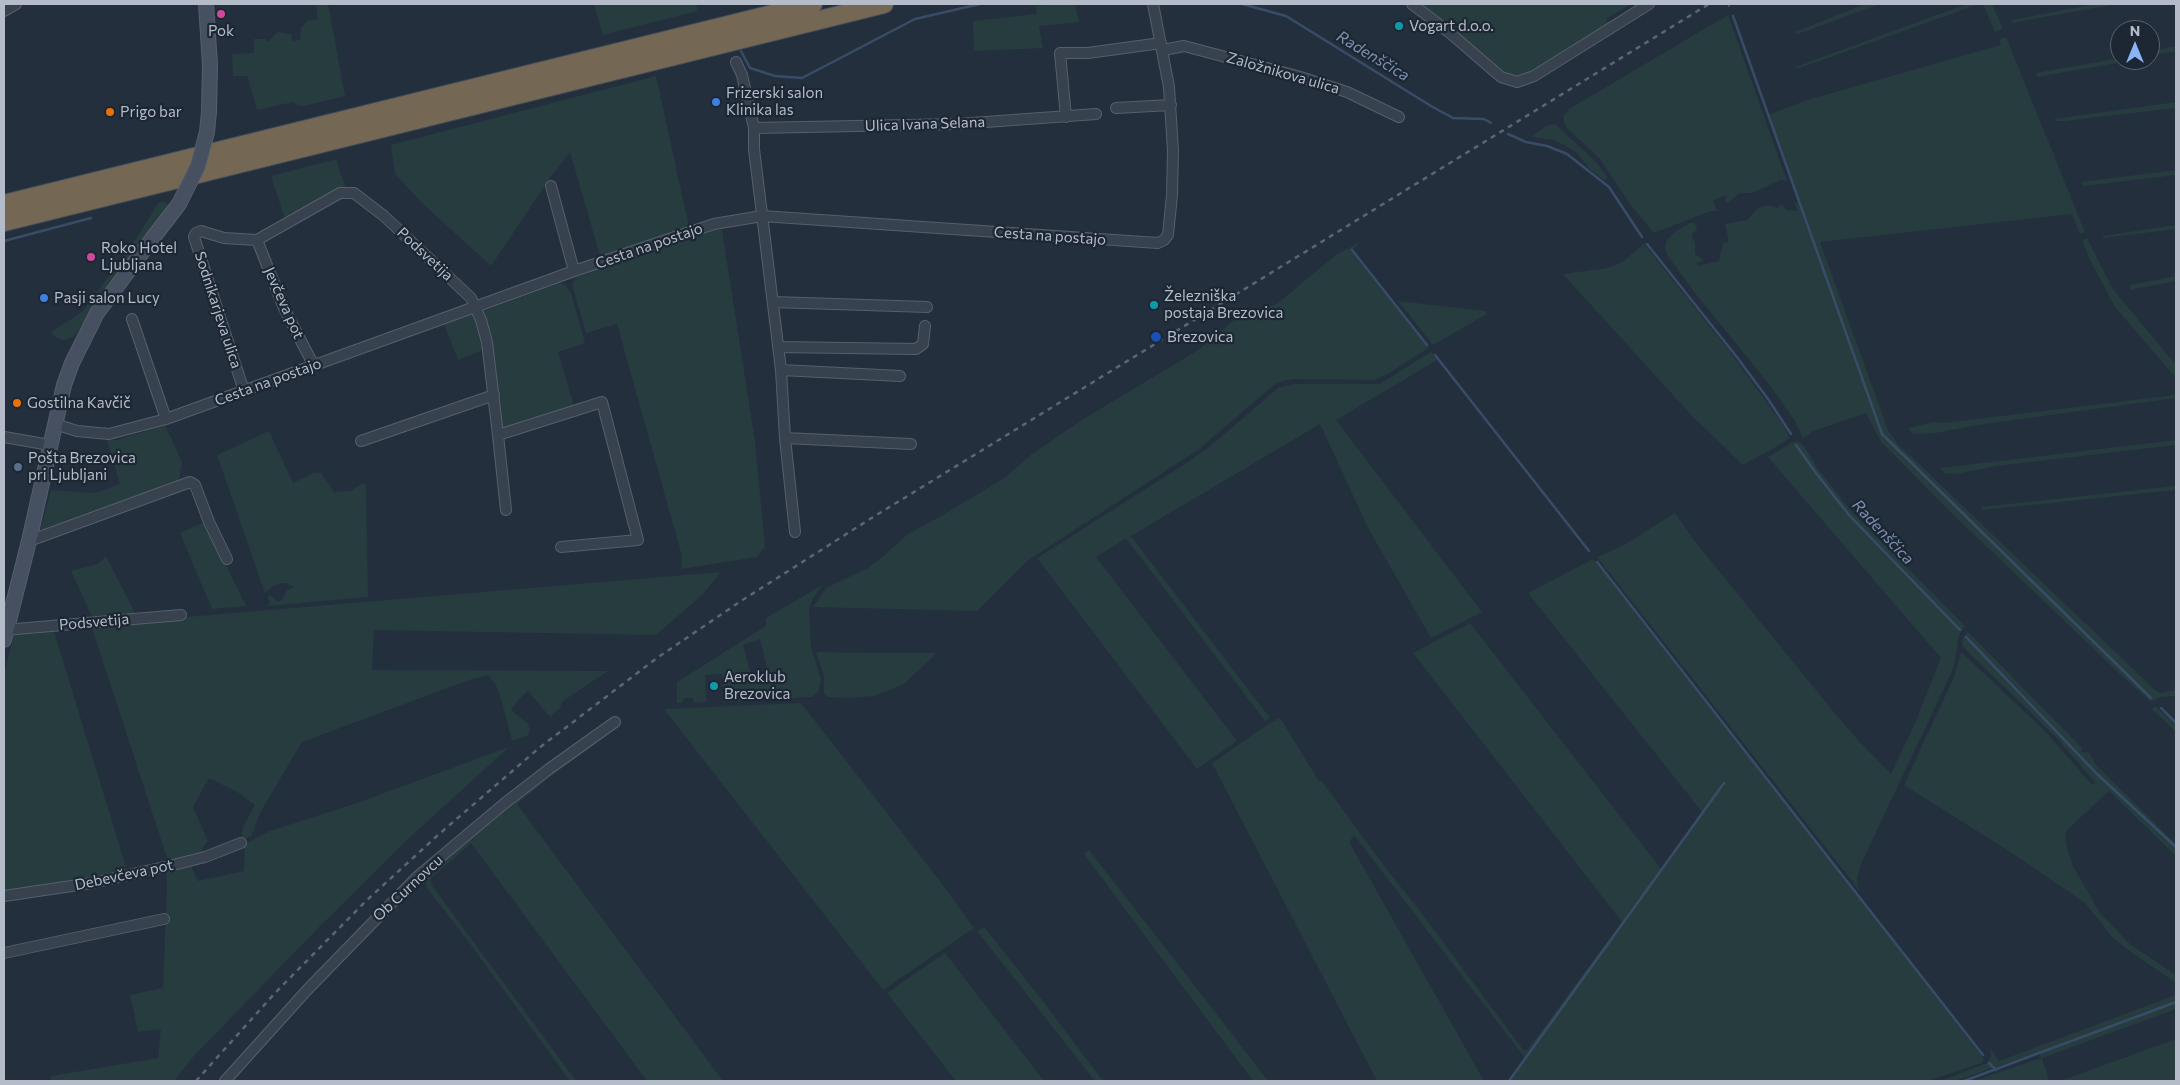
<!DOCTYPE html>
<html>
<head>
<meta charset="utf-8">
<style>
  body { margin:0 }
  #map { position:relative; width:2180px; height:1085px; overflow:hidden; background:#242f3e; font-family:Commissioner,sans-serif }
  canvas { display:block }
  .frame { position:absolute; inset:0; border:5px solid #b4bcc9; pointer-events:none }
  .north { position:absolute; left:2110px; top:20px; width:50px; height:50px; box-sizing:border-box; background:#1d2633; border:1px solid #59626f; border-radius:50%; rotate:0deg; font-size:14px; font-weight:700; line-height:20px; text-align:center; color:#b4bcc9 }
  .north::after { content:''; display:block; margin:auto; width:18px; height:22px; background:#8ab4f8; clip-path:polygon(50% 0,100% 100%,50% 72%,0 100%) }
</style>
</head>
<body>
<div id="map">
<canvas width="2180" height="1085"></canvas>
<div class="frame"></div>
<div class="north">N</div>
</div>
<script>
const ctx = document.querySelector('canvas').getContext('2d');
ctx.lineJoin = 'round';
function paint(path, color) {
  ctx.fillStyle = color;
  ctx.fill(path, 'evenodd');
}
function toPath(rows) {
  const path = new Path2D();
  for (const r of rows) {
    path.moveTo(r[0], r[1]);
    for (let i = 2; i < r.length; i += 2) path.lineTo(r[i], r[i + 1]);
  }
  return path;
}
function trace(path, color, width, dash) {
  ctx.strokeStyle = color;
  ctx.lineWidth = width;
  ctx.lineCap = dash ? 'butt' : 'round';
  ctx.setLineDash(dash || []);
  ctx.stroke(path);
}
function label(font, color, halo, rows, align = 'center') {
  ctx.font = font + ' Commissioner,sans-serif';
  ctx.lineWidth = 4.5;
  ctx.setLineDash([]);
  ctx.textBaseline = 'middle';
  ctx.strokeStyle = halo;
  ctx.fillStyle = color;
  for (const [text, x, y, turn = 0] of rows) {
    ctx.save();
    ctx.translate(x, y);
    ctx.rotate((+turn || 0) * Math.PI / 180);
    ctx.textAlign = isNaN(turn) ? turn : align;
    if (halo) ctx.strokeText(text, 0, 0);
    ctx.fillText(text, 0, 0);
    ctx.restore();
  }
}
paint(toPath([
  [316,4,328,4,345,96,304,106,298,106,293,102,257,110,247,76,233,76,232,54,254,53,254,39,266,39,269,42,274,35,278,32,291,34,293,41,300,40,301,28,307,21,318,19],
  [594,4,696,4,698,11,603,35],
  [1052,4,1075,4,1079,22,1039,26,1043,48,974,51,973,21,1037,14,1036,6],
  [1421,4,1631,4,1606,19,1609,24,1543,67,1521,77,1508,77,1421,7],
  [1865,4,1880,4,1809,30,1797,34,1795,32],
  [1967,4,1979,4,1797,69,1796,67,1817,59],
  [1983,4,1992,4,2003,29,1995,32],
  [2095,4,2117,4,2011,23,2012,20],
  [1728,15,1787,181,1781,180,1752,193,1740,193,1728,203,1725,201,1727,196,1722,196,1713,201,1717,211,1711,211,1654,233,1630,204,1600,159,1566,127,1563,117,1569,109],
  [2006,37,2085,232,2080,234,2072,214,1820,242,1888,430,1898,444,2156,691,2160,693,2176,690,2176,696,2160,697,2151,702,2121,675,1964,525,1881,442,1866,413,1814,431,1803,438,1795,421,1768,383,1695,293,1667,255,1665,248,1667,240,1676,231,1690,223,1695,223,1697,230,1692,234,1692,239,1695,242,1695,254,1703,259,1703,261,1697,263,1698,266,1719,261,1723,242,1727,243,1729,241,1725,224,1747,220,1757,209,1767,205,1778,208,1779,205,1783,205,1786,210,1797,211,1795,203,1799,202,1768,115,1807,100,2001,45,1999,40],
  [2176,46,2176,51,2150,56,2150,52],
  [2120,58,2120,60,2134,60,2037,77,2036,73],
  [656,76,689,227,601,259,570,152,550,178,491,266,423,204,395,174,391,145],
  [2176,102,2176,108,2065,121,2055,121,2054,119],
  [1555,124,1597,163,1608,179,1604,180,1590,169,1577,153,1564,145,1554,140,1531,137,1546,126],
  [337,159,339,171,346,187,285,219,271,176],
  [2176,170,2176,175,2083,186,2081,182],
  [165,201,169,207,137,252,104,292,78,331,73,337,64,340,57,338,51,332,82,312,136,239,158,203],
  [2176,225,2176,229,2104,238,2102,236],
  [714,230,722,230,755,442,765,547,757,557,681,569,682,556,617,324,586,333,572,284,577,276],
  [2087,238,2112,288,2176,365,2176,378,2115,307,2090,260,2082,241],
  [1361,242,1351,251,1428,348,1388,374,1374,380,1295,379,1283,381,1274,385,1199,449,1027,561,977,611,813,607,826,588,868,568,880,559,908,534,943,515,1003,479,1032,454,1082,420,1197,351,1237,318,1248,316,1278,303,1337,254],
  [1644,244,1730,352,1783,425,1790,437,1783,443,1743,465,1693,417,1563,274,1608,268,1622,262],
  [2176,276,2176,281,2130,290,2130,285],
  [559,283,565,285,571,293,585,343,558,352,574,406,502,431,484,311],
  [1398,301,1485,311,1487,314,1433,345],
  [470,315,474,315,477,319,485,349,458,360,444,324],
  [1431,352,1437,360,1336,420,1482,612,1431,638,1368,528,1320,424,1131,536,1270,718,1265,721,1128,541,1125,539,1096,557,1237,741,1197,769,1037,558,1185,464,1208,448,1278,388,1293,384,1380,384],
  [2176,395,2176,398,1977,425,1936,433,1918,434,1911,433,1909,428,1933,422,1944,423],
  [165,425,182,462,179,480,39,536,51,490,95,493,120,484,107,440,117,440],
  [269,431,293,483,314,473,321,473,334,492,350,491,364,483,366,487,368,597,267,606,270,602,267,597,271,595,277,602,282,600,287,590,294,587,286,583,281,583,273,586,265,593,217,455],
  [2176,440,2176,445,1996,466,1956,474,1944,473,1941,468],
  [1795,441,1799,442,1804,446,1817,468,1852,512,1965,626,1959,634,1954,667,1860,866,1857,880,1859,890,1597,557,1624,545,1675,513,1693,539,1833,711,1857,739,1891,774,1916,721,1941,658,1768,457],
  [2176,486,2176,490,1982,510,1981,507],
  [205,522,246,606,212,609,180,533],
  [106,556,136,615,93,619,71,571,98,564],
  [1593,559,1909,961,1984,1059,1981,1063,1928,1081,1507,1081,1525,1058,1354,835,1349,842,1484,1081,1377,1081,1212,763,1270,723,1280,718,1319,781,1321,780,1382,863,1420,911,1524,1051,1528,1049,1622,922,1413,653,1470,623,1661,869,1702,812,1528,593],
  [721,572,702,595,656,635,374,630,372,670,608,671,563,701,560,708,550,717,528,691,518,700,511,710,528,724,530,730,528,735,512,741,502,702,496,685,488,675,472,679,302,742,261,811,251,836,241,840,243,827,255,805,239,793,209,778,193,807,208,841,203,847,204,854,169,864,91,625],
  [822,585,812,600,809,611,811,647,821,679,818,692,812,697,724,702,722,674,705,675,706,702,694,703,693,698,684,698,682,703,677,703,677,682,766,626,766,618],
  [760,639,768,673,752,678,743,645],
  [53,628,125,864,126,872,92,880,4,892,4,674,15,631],
  [1968,632,2082,748,2081,752,2090,753,2095,764,2176,844,2176,856,2109,791,2067,830,2065,837,2068,852,2073,866,2100,913,2131,945,2176,975,2176,983,2131,952,2113,938,2085,903,2012,853,1904,785,1954,677,1961,652,2046,732,2092,785,2096,783,2054,735,1966,650,1962,645,1963,637],
  [816,652,878,653,937,653,904,684,874,696,846,698,828,697,824,694,824,676],
  [801,703,939,880,974,928,883,990,664,709],
  [2155,706,2176,725,2176,732,2152,709],
  [598,736,597,743,556,772,517,804,723,1081,647,1081,471,843,430,879,433,887,576,1081,570,1081,468,941,427,888,423,876,510,802],
  [509,747,408,839,321,925,193,1057,174,1081,51,1081,51,1076,158,1058,161,1029,138,1032,130,995,163,988,167,887,166,872,168,870,190,864,198,881,244,871,245,844,270,831,357,803],
  [1089,850,1188,977,1268,1081,1253,1081,1084,854],
  [984,927,1039,996,1103,1081,1095,1081,977,931],
  [945,953,1044,1081,956,1081,887,993],
  [2176,995,2176,1009,2042,1058,2049,1081,1973,1081,2041,1058,2039,1052,1955,1081,1941,1081,1987,1063,1991,1057,1990,1048,1999,1061],
  [2176,1039,2176,1081,2060,1081]
]), '#263c3f');
trace(toPath([
  [1242,4,1286,16,1431,106,1453,118,1484,119,1491,123],
  [1729,5,1729,6],
  [1733,16,1882,434,2151,698],
  [741,51,750,68,775,76,802,78,915,19,980,4],
  [1508,134,1526,142,1547,146,1567,154,1609,187,1642,237],
  [4,241,91,218],
  [1647,244,1736,356,1768,399,1791,434],
  [1352,250,1427,345],
  [1435,355,1589,551],
  [1796,445,1816,473,1849,515,1960,630],
  [1597,562,1983,1055],
  [1966,637,2098,775,2176,847],
  [2161,708,2176,723],
  [1989,1063,1996,1070],
  [1509,1081,1724,783],
  [1964,1081,2176,1002]
]), '#394c67', 2.5);
const street = toPath([
  [1412,4,1450,33,1501,77,1517,82,1534,76,1649,4],
  [4,11,16,4],
  [1163,50,1184,46,1297,76,1347,92,1399,117],
  [736,62,742,75,754,128,754,149,781,370,785,438,795,532],
  [1116,108,1171,105],
  [1066,117,1060,53,1088,53,1161,43],
  [754,128,958,124,1096,114],
  [551,186,574,271],
  [257,240,340,193,354,193,384,216,471,298,481,320,487,342,498,435,602,402,638,540,561,547],
  [257,240,284,308,314,366],
  [773,302,927,307],
  [132,319,166,419],
  [778,347,916,349,923,344,925,326],
  [781,370,900,376],
  [244,391,194,237,196,233,201,231,224,238,257,240],
  [55,424,77,431,109,434,166,419,574,271,714,224,762,216,1158,243,1164,240,1168,235,1172,195,1173,151,1169,87,1153,4],
  [498,435,506,510],
  [4,437,50,445],
  [785,438,911,444],
  [361,441,494,395],
  [29,541,190,482,195,485,209,522,227,559],
  [4,630,181,615],
  [4,896,92,883,169,866,205,857,241,843],
  [4,953,164,919],
  [225,1081,308,989,418,876,505,803,549,769,615,722]
]);
const secondary = toPath([
  [206,4,210,65],
  [4,640,29,541,64,385,72,363,97,313,152,239]
]);
const highway = toPath([
  [4,204,813,4],
  [4,222,884,4]
]);
trace(street, '#565f6c', 12);
trace(secondary, '#565f6c', 16);
trace(highway, '#434c59', 20);
trace(street, '#38414e', 10);
trace(secondary, '#465061', 14);
trace(highway, '#746855', 18);
trace(toPath([
  [196,1081,275,993,366,901,438,835,539,748,657,658,741,601,870,519,1709,4]
]), '#5a6575', 2.5, [5, 5]);
const secondaryBridge = toPath([
  [152,239,179,204,198,166,207,132,209,112,210,65]
]);
trace(secondaryBridge, '#565f6c', 16, []);
trace(secondaryBridge, '#465061', 14);
for (const [x, y, r, color] of [
  [221,14,5,"#d1479c"],
  [1399,26,5,"#0f9aa8"],
  [716,102,5,"#3f7fe0"],
  [110,112,5,"#e8710a"],
  [91,257,5,"#d1479c"],
  [44,298,5,"#3f7fe0"],
  [1154,305,5,"#0f9aa8"],
  [1156,337,6,"#1a4fb4"],
  [17,403,5,"#e8710a"],
  [18,467,5,"#5c6f8a"],
  [714,686,5,"#0f9aa8"]
]) {
  const dot = new Path2D();
  dot.arc(x, y, r, 0, 2 * Math.PI);
  ctx.fillStyle = color;
  ctx.fill(dot);
  trace(dot, '#1d2633', 2);
}
label('15px', '#b4bcc9', '#1d2633', [
  ["Vogart d.o.o.",1409,26],
  ["Pok",221,31,"center"],
  ["Frizerski salon",726,93],
  ["Klinika las",726,110],
  ["Prigo bar",120,112],
  ["Roko Hotel",101,248],
  ["Ljubljana",101,265],
  ["Železniška",1164,296],
  ["postaja Brezovica",1164,313],
  ["Pasji salon Lucy",54,298],
  ["Brezovica",1167,337],
  ["Gostilna Kavčič",27,403],
  ["Pošta Brezovica",28,458],
  ["pri Ljubljani",28,475],
  ["Aeroklub",724,677],
  ["Brezovica",724,694]
], 'left');
label('15px', '#b4bcc9', '#1d2633', [
  ["Založnikova ulica",1283,73,16],
  ["Ulica Ivana Selana",925,124,-2],
  ["Cesta na postajo",1050,236,4],
  ["Cesta na postajo",649,246,-19],
  ["Podsvetija",425,254,43],
  ["Jevčeva pot",284,303,66],
  ["Sodnikarjeva ulica",218,310,72],
  ["Cesta na postajo",268,382,-20],
  ["Podsvetija",94,622,-5],
  ["Debevčeva pot",124,875,-12],
  ["Ob Curnovcu",408,888,-43]
]);
label('italic 16px', '#7c92b1', '#1d2633', [
  ["Radenščica",1373,56,31],
  ["Radenščica",1883,532,47]
]);
</script>
</body>
</html>
